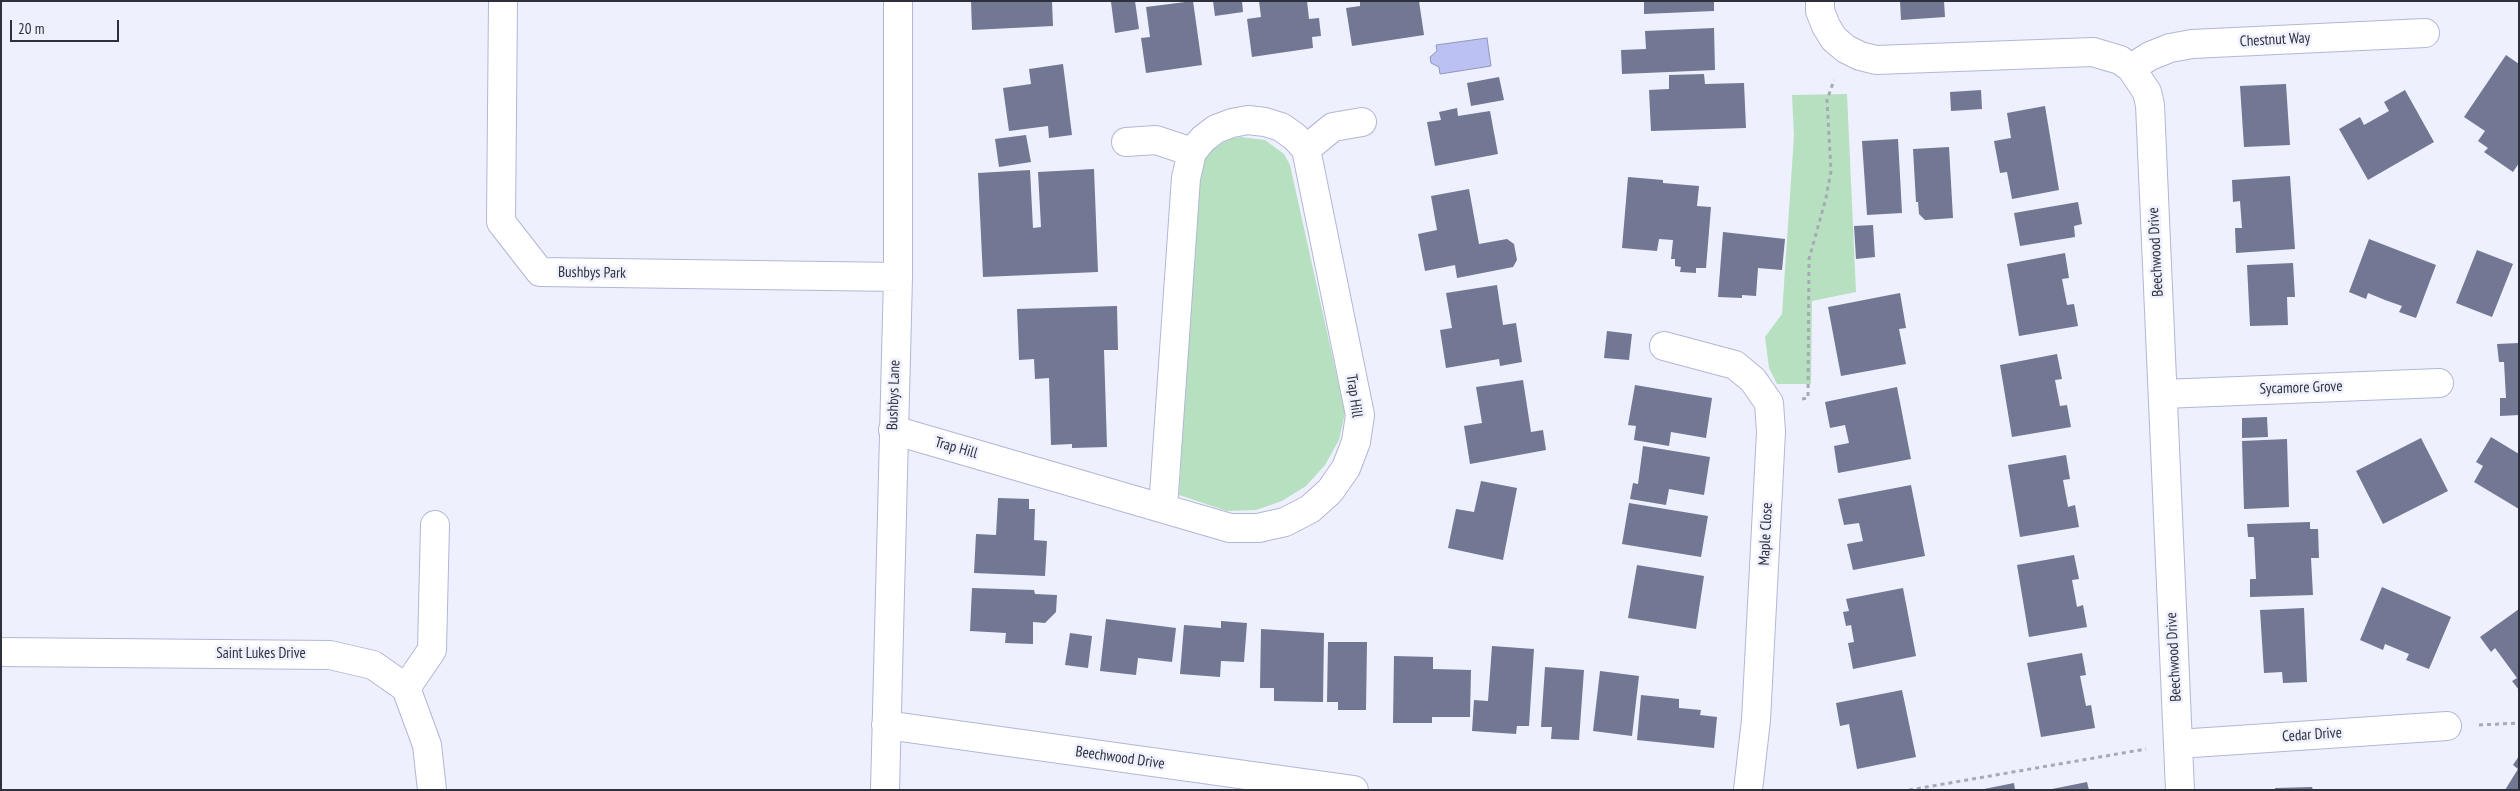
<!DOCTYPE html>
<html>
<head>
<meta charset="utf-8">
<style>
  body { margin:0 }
  #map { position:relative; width:2520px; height:791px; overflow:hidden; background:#eef0fd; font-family:"PT Sans Narrow",sans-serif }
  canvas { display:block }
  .frame { position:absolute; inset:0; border:2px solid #2e303c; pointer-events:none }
  .scale { position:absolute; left:10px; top:20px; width:109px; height:22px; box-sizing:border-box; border:2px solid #2e303c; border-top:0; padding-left:6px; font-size:15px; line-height:18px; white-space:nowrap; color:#2e303c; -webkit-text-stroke:4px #eef0fd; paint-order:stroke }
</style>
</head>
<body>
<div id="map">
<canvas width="2520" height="791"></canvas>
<div class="frame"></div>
<div class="scale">20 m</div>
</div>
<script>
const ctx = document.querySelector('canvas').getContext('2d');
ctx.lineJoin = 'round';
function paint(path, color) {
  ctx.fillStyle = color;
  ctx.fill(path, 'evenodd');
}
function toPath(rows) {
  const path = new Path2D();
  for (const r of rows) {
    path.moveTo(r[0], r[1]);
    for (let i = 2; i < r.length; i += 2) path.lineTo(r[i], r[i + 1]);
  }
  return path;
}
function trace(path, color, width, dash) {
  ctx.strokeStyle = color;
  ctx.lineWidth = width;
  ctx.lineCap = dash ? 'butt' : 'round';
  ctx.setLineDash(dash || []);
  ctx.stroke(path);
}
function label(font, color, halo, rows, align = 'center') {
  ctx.font = font + ' "PT Sans Narrow",sans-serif';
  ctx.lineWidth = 5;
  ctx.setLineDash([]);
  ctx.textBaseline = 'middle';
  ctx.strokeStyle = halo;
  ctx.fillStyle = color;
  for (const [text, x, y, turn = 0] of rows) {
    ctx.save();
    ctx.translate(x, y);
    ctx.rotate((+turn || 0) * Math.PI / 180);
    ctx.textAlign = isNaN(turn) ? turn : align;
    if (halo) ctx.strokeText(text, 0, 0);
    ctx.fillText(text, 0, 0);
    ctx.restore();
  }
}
paint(toPath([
  [1847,94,1856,292,1812,301,1811,384,1777,384,1769,368,1765,337,1782,314,1794,136,1792,95],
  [1241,137,1265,140,1284,154,1290,165,1345,413,1339,440,1325,465,1306,486,1282,501,1256,510,1227,511,1179,495,1197,186,1203,162,1209,152,1229,139]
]), '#b7e0c1');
const water = toPath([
  [1487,38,1491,66,1440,74,1439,67,1431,63,1430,57,1437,51,1436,45,1487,38]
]);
paint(water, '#bbc2f3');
trace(water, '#9196bc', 1);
paint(toPath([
  [971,1,1052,1,1053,26,972,30],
  [1115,1,1135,1,1139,29,1115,33,1111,2],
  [1193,1,1202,65,1146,73,1141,38,1150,37,1146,7],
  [1213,1,1242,1,1243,12,1215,16],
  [1259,1,1307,1,1309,19,1319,18,1321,36,1312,37,1313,48,1252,57,1247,19,1261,17],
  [1360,1,1419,1,1424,35,1352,46,1346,8,1360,6],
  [1644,1,1714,1,1714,11,1644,14],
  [1900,1,1944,1,1945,17,1901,20],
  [1714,28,1715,70,1622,74,1621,50,1646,49,1645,31],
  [2506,55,2519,64,2519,163,2513,172,2484,152,2488,148,2478,141,2485,131,2464,117],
  [1063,64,1072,135,1049,138,1048,126,1009,131,1003,88,1031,84,1029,69],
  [1704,74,1705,84,1744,83,1746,128,1651,131,1649,90,1669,89,1669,75],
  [1499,77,1504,100,1471,106,1467,83],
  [2286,84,2290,145,2244,147,2240,86],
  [1981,90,1982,109,1951,111,1950,92],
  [2405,90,2434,142,2368,180,2339,129,2360,117,2364,125,2389,111,2384,102],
  [2045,106,2059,190,2012,199,2007,172,2000,173,1994,141,2011,138,2007,113],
  [1457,108,1458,116,1490,111,1498,154,1435,166,1427,122,1441,120,1439,112],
  [1026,135,1031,162,999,167,995,139],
  [1898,139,1902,213,1867,215,1862,141],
  [1949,147,1953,218,1925,220,1919,214,1918,202,1916,202,1913,149],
  [1094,169,1098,272,983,277,978,173,1030,170,1033,228,1041,227,1038,172],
  [2290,176,2295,249,2236,253,2235,228,2242,228,2240,201,2233,202,2232,180],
  [1628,177,1663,180,1663,183,1699,186,1697,206,1711,207,1706,268,1696,268,1696,273,1680,272,1681,267,1675,266,1675,259,1671,259,1673,240,1659,239,1657,251,1622,248],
  [1469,189,1479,244,1507,239,1514,244,1517,260,1513,267,1457,278,1455,265,1425,271,1418,234,1437,230,1431,196],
  [2078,202,2082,224,2074,226,2075,237,2020,246,2014,213],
  [1873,225,1875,257,1856,259,1854,226],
  [1723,232,1785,239,1782,270,1758,268,1756,296,1742,295,1742,298,1718,297],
  [2369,239,2436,265,2416,318,2399,312,2402,306,2385,300,2368,293,2366,299,2349,292],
  [2477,250,2513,264,2492,317,2456,303],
  [2065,253,2069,278,2062,279,2067,305,2074,304,2078,326,2019,336,2007,264],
  [2293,263,2295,297,2287,297,2288,325,2250,326,2247,265],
  [1497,285,1503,325,1516,323,1522,362,1500,366,1499,359,1446,368,1440,330,1452,328,1446,293],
  [1900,293,1906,328,1899,329,1906,364,1841,376,1828,307],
  [1117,306,1118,350,1104,350,1107,447,1072,448,1072,444,1051,445,1049,378,1035,379,1034,359,1019,360,1017,309],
  [1607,331,1632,334,1629,360,1604,358],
  [2519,343,2519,415,2500,416,2500,398,2506,398,2504,362,2499,362,2497,344],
  [2057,354,2062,379,2055,380,2060,406,2067,405,2071,427,2012,437,2000,365],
  [1523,380,1531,432,1543,430,1546,450,1470,464,1464,426,1482,423,1476,387],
  [1635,385,1712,398,1706,438,1671,432,1669,446,1634,440,1636,426,1628,425],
  [1897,387,1911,459,1838,473,1834,446,1849,443,1845,425,1830,428,1825,402],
  [2267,417,2268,437,2242,438,2242,418],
  [2491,437,2519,454,2519,509,2474,482,2483,466,2476,462],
  [2421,438,2448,491,2383,524,2356,471],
  [2287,439,2289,507,2244,509,2242,441],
  [1643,446,1710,457,1704,495,1669,489,1666,505,1630,499,1633,483,1638,484],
  [2066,455,2070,479,2063,480,2068,507,2075,505,2079,527,2020,537,2008,465],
  [1481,481,1517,488,1503,560,1448,548,1456,509,1474,512],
  [1911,485,1925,556,1853,570,1847,544,1863,541,1859,523,1844,525,1838,499],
  [998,498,1029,499,1029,509,1035,509,1034,540,1047,541,1045,576,974,573,976,534,996,535],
  [1629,503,1708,516,1701,557,1622,544],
  [2310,522,2310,529,2318,529,2319,558,2311,558,2313,595,2250,597,2250,579,2256,579,2254,537,2248,537,2247,524],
  [2074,555,2079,579,2072,580,2077,607,2083,605,2087,627,2029,637,2017,565],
  [1637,565,1704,576,1696,629,1628,618],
  [2382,587,2451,617,2429,669,2406,660,2409,654,2385,644,2383,650,2360,640],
  [972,588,1034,590,1035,594,1057,595,1056,612,1045,623,1033,622,1033,644,1005,643,1006,633,970,631],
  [1903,588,1916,656,1853,669,1848,643,1854,642,1851,625,1846,626,1843,612,1849,611,1846,599],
  [2304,608,2307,682,2283,683,2282,672,2264,673,2260,610],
  [2519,609,2519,690,2512,681,2517,678,2495,648,2491,652,2480,637],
  [1106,619,1176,628,1172,662,1138,658,1136,675,1100,671],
  [1221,621,1247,623,1244,662,1221,661,1220,677,1180,674,1184,625,1221,628],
  [1261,629,1324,633,1323,702,1274,701,1274,688,1260,688],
  [1070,633,1092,636,1088,668,1065,665],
  [1328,642,1367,642,1366,710,1338,710,1338,702,1327,702],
  [1492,646,1534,649,1529,726,1517,726,1516,734,1472,731,1474,700,1488,701],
  [2082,653,2086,675,2080,676,2086,706,2091,705,2095,728,2041,737,2027,663],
  [1394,656,1433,657,1433,669,1471,670,1470,717,1432,717,1432,723,1393,723],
  [1545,667,1584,670,1579,740,1551,739,1552,727,1541,727],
  [1600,671,1639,676,1632,736,1593,731],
  [1902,690,1916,757,1857,769,1849,724,1840,726,1836,703],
  [1641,695,1679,699,1679,708,1701,710,1700,715,1717,717,1714,748,1637,740],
  [2519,756,2519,790,2505,790,2518,769,2513,765],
  [2087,782,2089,790,2053,790,2052,789],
  [2014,783,2015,790,1984,790,1984,789],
  [2312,787,2313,790,2275,790,2275,788]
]), '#727793');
const minor = toPath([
  [503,1,501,222,540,272,898,277],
  [1820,1,1820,11,1826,26,1834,39,1846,49,1860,56,1876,60,2093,52,2120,60,2131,68,2147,92,2150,105,2180,790],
  [2131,68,2150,56,2170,48,2192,44,2425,33],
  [1126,142,1156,140,1192,152],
  [1306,149,1333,127,1362,122],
  [1664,346,1735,365,1753,380,1769,403,1771,432,1756,720,1748,790],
  [2163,394,2439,383],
  [893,430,1230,528,1258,528,1285,522,1310,509,1330,491,1346,468,1356,442,1360,415,1306,149,1295,137,1281,127,1265,122,1248,120,1232,123,1216,129,1203,139,1192,152,1186,178,1163,508],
  [1,652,330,655,373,665,406,688,427,745,432,790],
  [406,688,432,650,435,525],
  [886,725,1354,790],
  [2178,744,2447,726],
  [885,790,898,277,898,1]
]);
trace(minor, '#b2b7d5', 30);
trace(toPath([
  [1802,399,1808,398,1809,259,1826,198,1831,171,1827,100,1834,80],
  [2479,725,2519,723],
  [1909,790,2146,749]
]), '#a7a9b5', 3, [4, 4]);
trace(minor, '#fff', 28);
label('15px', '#2e303c', '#eef0fd', [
  ["Chestnut Way",2275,40,-3],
  ["Beechwood Drive",2156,252,-93],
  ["Bushbys Park",592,273,1],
  ["Sycamore Grove",2301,388,-2],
  ["Bushbys Lane",894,395,-88],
  ["Trap Hill",1354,396,82],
  ["Trap Hill",956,448,16],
  ["Maple Close",1766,534,-87],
  ["Saint Lukes Drive",261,654],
  ["Beechwood Drive",2174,657,-93],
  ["Cedar Drive",2312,735,-4],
  ["Beechwood Drive",1120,758,8]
]);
</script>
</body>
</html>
